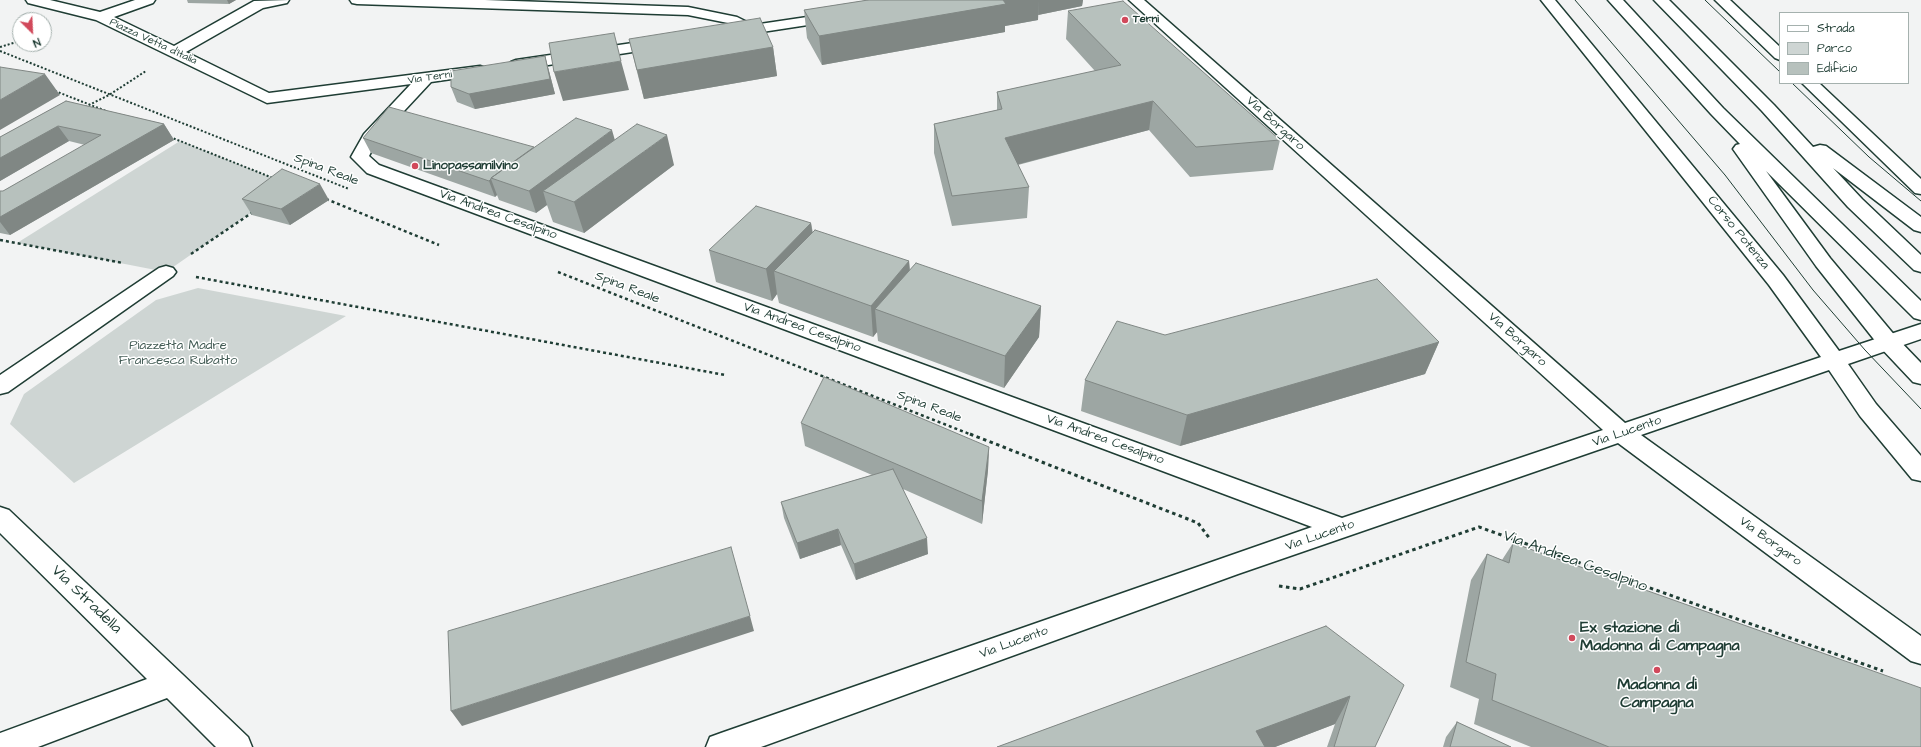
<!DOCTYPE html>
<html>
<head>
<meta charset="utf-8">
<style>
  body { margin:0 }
  #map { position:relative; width:1921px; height:747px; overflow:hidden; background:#f2f3f3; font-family:"Architects Daughter",sans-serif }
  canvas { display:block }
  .legend { position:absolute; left:1779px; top:12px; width:130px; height:72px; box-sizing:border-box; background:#fff; border:1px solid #a5b1ae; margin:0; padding:5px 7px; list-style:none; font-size:12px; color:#1f3d34 }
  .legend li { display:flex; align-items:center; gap:8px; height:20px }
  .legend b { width:20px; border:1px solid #a5b1ae }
  .north { position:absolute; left:12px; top:12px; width:40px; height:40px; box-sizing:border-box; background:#fff; border:1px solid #a5b1ae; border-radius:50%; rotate:156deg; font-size:11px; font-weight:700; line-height:16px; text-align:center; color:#1f3d34 }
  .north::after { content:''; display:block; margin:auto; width:14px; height:18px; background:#d1495b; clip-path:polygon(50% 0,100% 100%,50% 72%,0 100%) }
</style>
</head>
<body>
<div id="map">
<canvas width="1921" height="747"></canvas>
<ul class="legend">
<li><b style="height:5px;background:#fff"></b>Strada</li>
<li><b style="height:11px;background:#ced5d3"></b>Parco</li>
<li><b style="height:11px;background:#b7c1bd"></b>Edificio</li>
</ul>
<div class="north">N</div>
</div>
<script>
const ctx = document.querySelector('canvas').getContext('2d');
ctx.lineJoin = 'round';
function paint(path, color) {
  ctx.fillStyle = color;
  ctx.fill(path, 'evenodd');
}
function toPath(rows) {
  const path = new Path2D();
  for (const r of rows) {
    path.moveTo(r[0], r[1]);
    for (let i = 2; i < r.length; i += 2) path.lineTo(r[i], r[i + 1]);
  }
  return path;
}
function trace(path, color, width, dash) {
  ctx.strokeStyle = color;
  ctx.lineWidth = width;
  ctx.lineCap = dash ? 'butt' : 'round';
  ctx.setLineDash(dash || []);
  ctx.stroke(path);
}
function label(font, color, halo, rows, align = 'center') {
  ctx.font = font + ' "Architects Daughter",sans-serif';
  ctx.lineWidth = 3;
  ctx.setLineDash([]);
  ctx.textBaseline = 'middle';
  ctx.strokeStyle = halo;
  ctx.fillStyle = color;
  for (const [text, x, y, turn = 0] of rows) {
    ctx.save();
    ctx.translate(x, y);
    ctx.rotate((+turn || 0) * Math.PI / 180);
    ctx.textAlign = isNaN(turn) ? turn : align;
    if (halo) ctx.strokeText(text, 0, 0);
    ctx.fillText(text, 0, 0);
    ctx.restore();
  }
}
paint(toPath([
  [180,141,291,185,166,272,17,243],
  [198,288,346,316,74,483,10,424,24,394,156,300]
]), '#ced5d3');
const minor = toPath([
  [26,0,50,0,100,12,135,0,155,0,153,3,114,17,174,46,254,1,289,0,287,3,263,8,186,52,269,93,480,66,486,68,488,71,486,74,431,82,377,140,369,156,379,165,1342,518,1603,430,1129,0,1144,0,1625,423,1821,357,1769,285,1541,0,1555,0,1783,275,1839,351,1921,324,1921,339,1848,364,1876,404,1921,456,1921,481,1912,479,1860,416,1829,370,1641,435,1921,636,1921,664,1911,661,1618,443,1238,574,761,747,706,747,710,737,721,733,1312,527,367,173,351,157,364,134,411,84,267,103,96,20,28,3,26,0],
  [350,0,485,0,688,7,737,17,753,25,834,13,839,14,841,17,839,20,834,21,736,36,731,35,729,32,731,29,736,28,728,23,688,15,357,4,352,3,350,0],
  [1715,0,1730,0,1780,47,1780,60,1775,58,1715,0],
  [660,39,665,41,668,44,665,47,516,70,511,68,508,65,511,62,516,60,660,39],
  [1802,83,1819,83,1921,179,1921,194,1915,193,1802,83],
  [166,266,173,268,176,272,173,276,8,392,0,394,0,375,159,268,166,266],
  [0,507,9,510,182,674,248,737,252,747,216,747,167,698,38,747,0,747,0,733,147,679,0,533,0,507]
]);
const major = toPath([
  [1608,0,1623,0,1723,108,1921,301,1921,320,1914,318,1766,171,1830,258,1896,337,1921,363,1921,384,1913,382,1880,347,1816,266,1733,149,1736,145,1740,144,1711,114,1608,0],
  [1654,0,1669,0,1774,105,1813,147,1820,145,1826,146,1921,217,1921,232,1914,230,1833,168,1862,199,1921,255,1921,272,1914,270,1848,207,1762,111,1654,0]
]);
trace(minor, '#1f3d34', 3);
trace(major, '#1f3d34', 3);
trace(toPath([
  [0,47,20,41],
  [0,51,349,189],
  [55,91,106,111],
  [85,107,109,95,146,71],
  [170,137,273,178]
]), '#1f3d34', 2, [2, 2]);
trace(toPath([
  [326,199,439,245],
  [0,240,123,263],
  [191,254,253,212],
  [558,272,972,435],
  [196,277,725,375]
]), '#1f3d34', 2.5, [3, 3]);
trace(toPath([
  [970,434,1198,523,1210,539],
  [1279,586,1300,589,1479,527,1883,671]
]), '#1f3d34', 3, [3.5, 3.5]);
paint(minor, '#fff');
paint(major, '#fff');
trace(toPath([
  [1575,0,1725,175,1813,290,1865,350,1921,409],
  [1705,0,1780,72],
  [1792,83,1869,157,1921,201]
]), '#1f3d34', 1);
paint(toPath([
  [187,0,236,0,229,4,188,3],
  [868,0,1083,0,1082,6,1038,15,1038,20,1005,26,1005,32,822,65,807,38,804,10],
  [1068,11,1280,140,1273,170,1190,177,1149,130,1018,165,1029,187,1027,218,952,226,934,153,934,124,997,110,997,92,1095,71,1066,39],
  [629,39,773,47,777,76,644,99,636,68],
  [545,56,549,71,555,94,475,109,457,102,451,87],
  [66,101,164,124,174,140,10,235,0,233,0,191,3,191,85,145,69,141,0,181,0,137],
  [363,138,535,148,615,140,674,165,584,233,553,222,547,205,536,213,499,200,497,195,495,197,371,153],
  [242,199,329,200,290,225,252,215],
  [811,223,813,233,909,261,910,270,1041,306,1039,337,1004,388,878,341,877,332,873,337,779,303,777,294,772,301,716,282,709,250],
  [1165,335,1439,342,1425,374,1180,446,1081,411,1085,380],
  [801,423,989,447,988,470,982,524,903,489,928,554,856,580,841,545,800,559,784,518,781,502,872,475,805,446],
  [1513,543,1921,747,1531,747,1474,724,1479,699,1450,687,1471,580,1487,554,1502,560],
  [1326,626,1375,747,1327,747,1335,724,1275,747,997,747],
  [1457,722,1511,747,1443,747,1446,737]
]), '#9da6a3');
paint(toPath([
  [227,0,236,0,229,4],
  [1002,0,1039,0,1038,20,1005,26,1005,32,822,65,819,36],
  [1039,0,1083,0,1082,6,1038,15],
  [773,47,777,76,644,99,637,70],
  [545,56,549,71,555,94,475,109,469,94],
  [621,61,629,90,563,101,554,72],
  [45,74,60,95,0,130,0,100],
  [1153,101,1149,130,1004,168,1005,138],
  [164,124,174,140,10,235,0,222,0,217],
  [58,126,69,141,0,181,0,158],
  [612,130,618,151,543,191,547,205,536,213,529,191],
  [667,135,674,165,584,233,574,202],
  [491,179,497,195,495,197,489,181],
  [320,184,329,200,290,225,281,209],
  [811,223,815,254,774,271,777,294,772,301,766,269],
  [909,261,911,293,875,309,877,332,873,337,871,306],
  [1041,306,1039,337,1004,388,1005,356],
  [1439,342,1425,374,1180,446,1187,415],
  [989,447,988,470,982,524,982,501],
  [838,529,841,545,800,559,797,543],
  [927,538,928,554,856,580,854,564],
  [750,616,754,631,462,726,451,711],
  [1350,696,1335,724,1275,747,1250,747,1256,731]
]), '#808784');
const building = toPath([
  [868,0,1003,0,1006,4,819,36,804,10,868,0],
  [1123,1,1280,140,1196,147,1153,101,1005,138,1029,187,952,196,934,124,1002,109,997,92,1121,65,1068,11,1123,1],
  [760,18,773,47,637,70,629,39,760,18],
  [614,33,621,61,554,72,549,43,614,33],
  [545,56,550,79,469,94,451,87,451,71,545,56],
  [0,67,45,74,0,100,0,67],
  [66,101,164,124,0,217,0,191,3,191,101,135,58,126,0,158,0,137,66,101],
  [389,107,534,147,491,178,491,179,489,181,363,138,389,107],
  [576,118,612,130,529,191,491,178,576,118],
  [637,124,667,135,574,202,543,191,637,124],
  [282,169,320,184,281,209,242,199,282,169],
  [756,206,811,223,766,269,709,250,756,206],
  [815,230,909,261,871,306,774,271,815,230],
  [916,263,1041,306,1005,356,875,309,916,263],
  [1377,279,1439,342,1187,415,1085,380,1117,321,1165,335,1377,279],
  [824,377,989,447,982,501,801,423,824,377],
  [893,469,927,538,854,564,838,529,797,543,781,502,893,469],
  [1513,543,1921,688,1921,747,1609,747,1492,700,1496,674,1466,662,1487,554,1509,563,1513,543],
  [731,547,750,616,451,711,448,631,731,547],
  [1326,626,1404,685,1375,747,1334,747,1350,696,1256,731,1265,747,997,747,1326,626],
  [1457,722,1511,747,1450,747,1457,722]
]);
paint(building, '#b7c1bd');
trace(building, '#808784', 1);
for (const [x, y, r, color] of [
  [1125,20,4,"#d1495b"],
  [415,166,4,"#d1495b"],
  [1572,638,4,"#d1495b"],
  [1657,670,4,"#d1495b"]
]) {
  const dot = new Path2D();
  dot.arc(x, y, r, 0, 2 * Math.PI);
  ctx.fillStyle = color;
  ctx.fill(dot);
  trace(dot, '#fff', 1.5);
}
label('bold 11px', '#1f3d34', '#fff', [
  ["Terni",1133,20]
], 'left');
label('11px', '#1f3d34', '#fff', [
  ["Piazza Vetta d'Italia",153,42,25],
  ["Via Terni",430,78,-8]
]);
label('13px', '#1f3d34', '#fff', [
  ["Via Borgaro",1275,124,42],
  ["Spina Reale",326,170,21],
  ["Via Andrea Cesalpino",498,215,20],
  ["Corso Potenza",1738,233,51],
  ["Spina Reale",627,288,21],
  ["Via Andrea Cesalpino",802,328,20],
  ["Via Borgaro",1517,340,42],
  ["Spina Reale",929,407,21],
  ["Via Lucento",1627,432,-19],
  ["Via Andrea Cesalpino",1105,440,20],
  ["Via Lucento",1320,536,-19],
  ["Via Borgaro",1770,542,36],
  ["Via Lucento",1014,643,-20]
]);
label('bold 13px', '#1f3d34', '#fff', [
  ["Linopassamilvino",423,166]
], 'left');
label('13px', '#425b54', '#fff', [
  ["Piazzetta Madre",178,346],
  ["Francesca Rubatto",178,361]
]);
label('16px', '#1f3d34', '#fff', [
  ["Via Andrea Cesalpino",1575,562,20],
  ["Via Stradella",86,600,44]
]);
label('bold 16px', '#1f3d34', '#fff', [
  ["Ex stazione di",1580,629],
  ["Madonna di Campagna",1580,647],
  ["Madonna di",1657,686,"center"],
  ["Campagna",1657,704,"center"]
], 'left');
</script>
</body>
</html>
